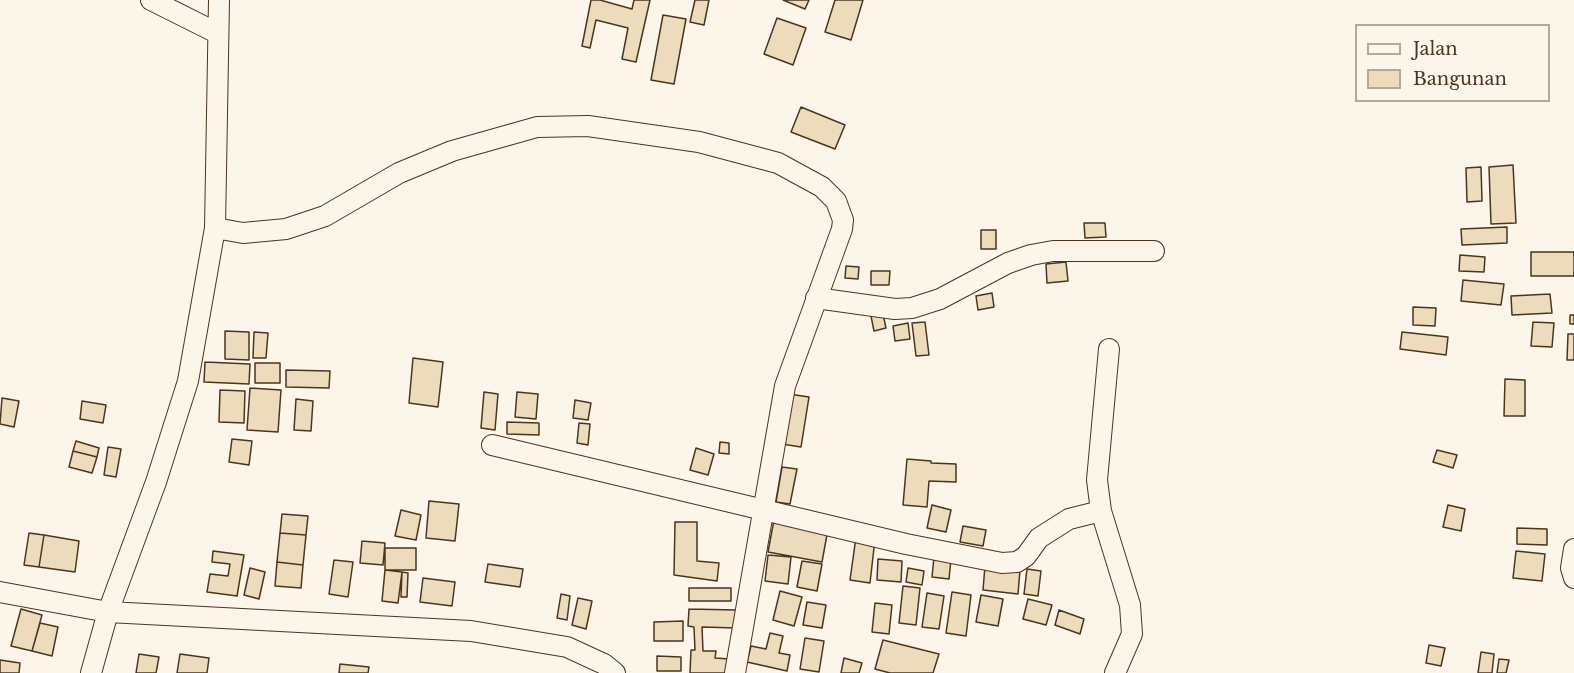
<!DOCTYPE html>
<html>
<head>
<meta charset="utf-8">
<style>
  body { margin:0 }
  #map { position:relative; width:1574px; height:673px; overflow:hidden; background:#fbf6e9; font-family:"Libre Baskerville",serif }
  canvas { display:block }
  .legend { position:absolute; left:1355px; top:24px; width:195px; height:78px; box-sizing:border-box; background:#fbf6e9; border:2px solid #b4a999; margin:0; padding:8px 10px; list-style:none; font-size:18px; color:#4a3520 }
  .legend li { display:flex; align-items:center; gap:12px; height:30px }
  .legend b { width:30px; border:2px solid #b4a999 }
</style>
</head>
<body>
<div id="map">
<canvas width="1574" height="673"></canvas>
<ul class="legend">
<li><b style="height:8px;background:#fbf6e9"></b>Jalan</li>
<li><b style="height:16px;background:#ecdcbc"></b>Bangunan</li>
</ul>
</div>
<script>
const ctx = document.querySelector('canvas').getContext('2d');
ctx.lineJoin = 'round';
function paint(path, color) {
  ctx.fillStyle = color;
  ctx.fill(path, 'evenodd');
}
function toPath(rows) {
  const path = new Path2D();
  for (const r of rows) {
    path.moveTo(r[0], r[1]);
    for (let i = 2; i < r.length; i += 2) path.lineTo(r[i], r[i + 1]);
  }
  return path;
}
function trace(path, color, width, dash) {
  ctx.strokeStyle = color;
  ctx.lineWidth = width;
  ctx.lineCap = dash ? 'butt' : 'round';
  ctx.setLineDash(dash || []);
  ctx.stroke(path);
}
const building = toPath([
  [591,0,600,0,632,9,634,0,650,0,636,62,622,59,628,28,596,20,590,48,582,46,591,0],
  [695,0,709,0,704,25,690,22,695,0],
  [783,0,809,0,805,9,783,0],
  [835,0,863,0,851,40,825,32,835,0],
  [663,15,686,19,674,84,651,80,663,15],
  [777,18,806,28,793,65,764,54,777,18],
  [801,107,845,125,835,149,791,132,801,107],
  [1513,165,1516,223,1491,224,1489,167,1513,165],
  [1481,167,1482,201,1467,202,1466,168,1481,167],
  [1084,223,1105,223,1106,237,1085,238,1084,223],
  [1507,227,1507,243,1462,245,1461,229,1507,227],
  [981,230,996,230,996,249,981,249,981,230],
  [1531,252,1574,252,1574,276,1531,276,1531,252],
  [1460,255,1485,257,1484,272,1459,271,1460,255],
  [1066,262,1068,281,1047,283,1046,264,1066,262],
  [846,266,859,267,858,279,845,278,846,266],
  [871,271,890,271,889,285,871,285,871,271],
  [1463,280,1504,284,1501,305,1461,301,1463,280],
  [992,293,994,307,978,310,976,296,992,293],
  [1550,294,1552,313,1512,315,1511,296,1550,294],
  [1413,307,1436,308,1435,326,1413,325,1413,307],
  [883,314,886,328,874,331,871,316,883,314],
  [1570,315,1574,315,1574,324,1570,324,1570,315],
  [925,322,929,355,916,356,912,323,925,322],
  [1533,322,1554,323,1552,347,1531,346,1533,322],
  [908,323,910,339,895,341,893,326,908,323],
  [225,331,249,332,249,360,225,359,225,331],
  [254,332,268,333,266,358,253,358,254,332],
  [1402,332,1448,337,1446,355,1400,349,1402,332],
  [1568,334,1574,334,1574,360,1567,360,1568,334],
  [413,358,443,362,438,407,409,403,413,358],
  [205,362,250,364,249,384,204,382,205,362],
  [255,363,280,363,280,383,255,383,255,363],
  [286,370,330,371,329,388,286,387,286,370],
  [1505,379,1525,380,1525,416,1504,416,1505,379],
  [250,388,281,390,278,432,247,430,250,388],
  [220,390,245,391,244,423,219,422,220,390],
  [484,392,498,394,495,430,481,428,484,392],
  [517,392,538,394,536,419,515,417,517,392],
  [789,394,809,397,801,447,782,444,789,394],
  [2,398,19,401,14,427,0,424,2,398],
  [296,399,313,401,311,431,294,430,296,399],
  [575,400,591,403,588,420,573,418,575,400],
  [82,401,106,405,103,423,80,419,82,401],
  [507,422,539,423,539,435,507,434,507,422],
  [579,423,590,424,588,445,577,443,579,423],
  [232,439,252,441,249,465,229,462,232,439],
  [76,441,99,448,97,457,73,451,76,441],
  [720,442,729,443,729,454,719,453,720,442],
  [108,447,121,449,116,477,104,475,108,447],
  [696,448,714,454,708,475,690,470,696,448],
  [1437,450,1457,455,1453,468,1433,462,1437,450],
  [73,451,97,457,92,473,69,467,73,451],
  [907,459,931,461,931,463,956,464,956,482,929,481,927,507,903,505,907,459],
  [782,467,797,469,790,504,776,502,782,467],
  [429,501,459,504,455,541,426,538,429,501],
  [932,505,951,510,946,532,927,528,932,505],
  [1448,505,1465,509,1461,531,1443,527,1448,505],
  [401,510,421,515,416,540,395,536,401,510],
  [282,514,308,516,306,535,280,533,282,514],
  [774,520,828,529,822,562,768,552,774,520],
  [675,522,697,522,697,561,719,563,717,581,674,575,675,522],
  [963,526,986,530,983,546,960,542,963,526],
  [1517,528,1547,529,1547,545,1517,544,1517,528],
  [29,533,44,535,39,567,24,565,29,533],
  [280,533,306,535,303,565,277,562,280,533],
  [44,535,79,541,75,572,39,567,44,535],
  [856,537,875,539,870,583,850,580,856,537],
  [362,541,385,543,383,565,360,563,362,541],
  [385,548,416,548,416,570,385,570,385,548],
  [213,551,244,555,237,596,207,592,210,574,228,576,230,564,212,562,213,551],
  [1516,551,1545,554,1542,581,1513,578,1516,551],
  [768,555,791,557,788,584,765,581,768,555],
  [934,557,951,559,949,579,932,577,934,557],
  [878,559,902,561,901,582,877,580,878,559],
  [334,560,353,562,348,597,329,594,334,560],
  [802,561,822,564,817,591,797,587,802,561],
  [277,562,303,565,301,588,275,586,277,562],
  [488,564,523,569,520,587,485,582,488,564],
  [985,566,1020,570,1018,594,983,590,985,566],
  [250,568,265,572,259,599,244,595,250,568],
  [908,568,924,571,922,585,906,582,908,568],
  [1027,569,1041,571,1038,596,1024,594,1027,569],
  [385,570,402,572,398,603,382,601,385,570],
  [402,572,408,573,407,597,401,597,402,572],
  [423,578,455,582,452,606,420,602,423,578],
  [903,586,920,588,916,625,899,623,903,586],
  [689,588,731,588,731,601,689,601,689,588],
  [780,591,802,597,794,626,773,620,780,591],
  [952,592,971,595,966,636,946,633,952,592],
  [927,593,944,596,939,629,922,627,927,593],
  [561,594,570,596,567,620,557,618,561,594],
  [981,595,1003,599,998,626,976,622,981,595],
  [578,598,592,601,586,629,572,625,578,598],
  [1028,599,1052,605,1046,625,1023,619,1028,599],
  [807,602,826,605,822,628,803,625,807,602],
  [875,603,892,605,889,634,872,632,875,603],
  [21,609,42,615,32,651,11,646,21,609],
  [689,609,736,610,736,628,702,627,703,651,716,651,715,658,730,659,728,673,690,673,691,650,695,650,694,627,688,626,689,609],
  [1059,610,1084,619,1080,634,1055,625,1059,610],
  [683,621,683,641,654,641,654,622,683,621],
  [40,623,58,627,52,656,32,651,40,623],
  [770,633,783,636,779,653,790,655,787,671,747,662,751,646,766,649,770,633],
  [805,638,824,641,819,672,800,669,805,638],
  [883,640,939,654,933,673,890,673,875,669,883,640],
  [1429,645,1445,648,1441,666,1426,663,1429,645],
  [1481,652,1494,654,1492,673,1478,673,1481,652],
  [139,654,159,657,156,673,136,673,139,654],
  [180,654,209,658,207,673,177,673,180,654],
  [657,656,681,657,681,671,657,671,657,656],
  [844,658,862,663,859,673,841,673,844,658],
  [1499,659,1509,660,1506,673,1497,673,1499,659],
  [0,660,20,663,19,673,0,673,0,660],
  [340,664,369,667,368,673,339,673,340,664]
]);
paint(building, '#ecdcbc');
trace(building, '#4a3520', 1.5);
const minor = toPath([
  [151,0,217,33],
  [215,228,243,233,286,229,325,216,399,173,452,151,537,127,588,126,699,142,778,163,822,187,836,201,843,220,842,229,785,386,735,673],
  [816,298,895,309,912,308,940,299,1008,263,1031,255,1053,251,1154,251],
  [1109,349,1097,480,1101,511,1130,605,1132,634,1115,673],
  [492,445,906,544,1002,563,1017,562,1026,556,1039,538,1069,519,1101,511],
  [1574,549,1571,568,1574,578],
  [0,592,108,612,471,631,567,647,604,664,615,673],
  [91,673,108,612,156,482,188,381,215,228,219,0]
]);
trace(minor, '#4a3520', 22);
trace(minor, '#fbf6e9', 20);
</script>
</body>
</html>
